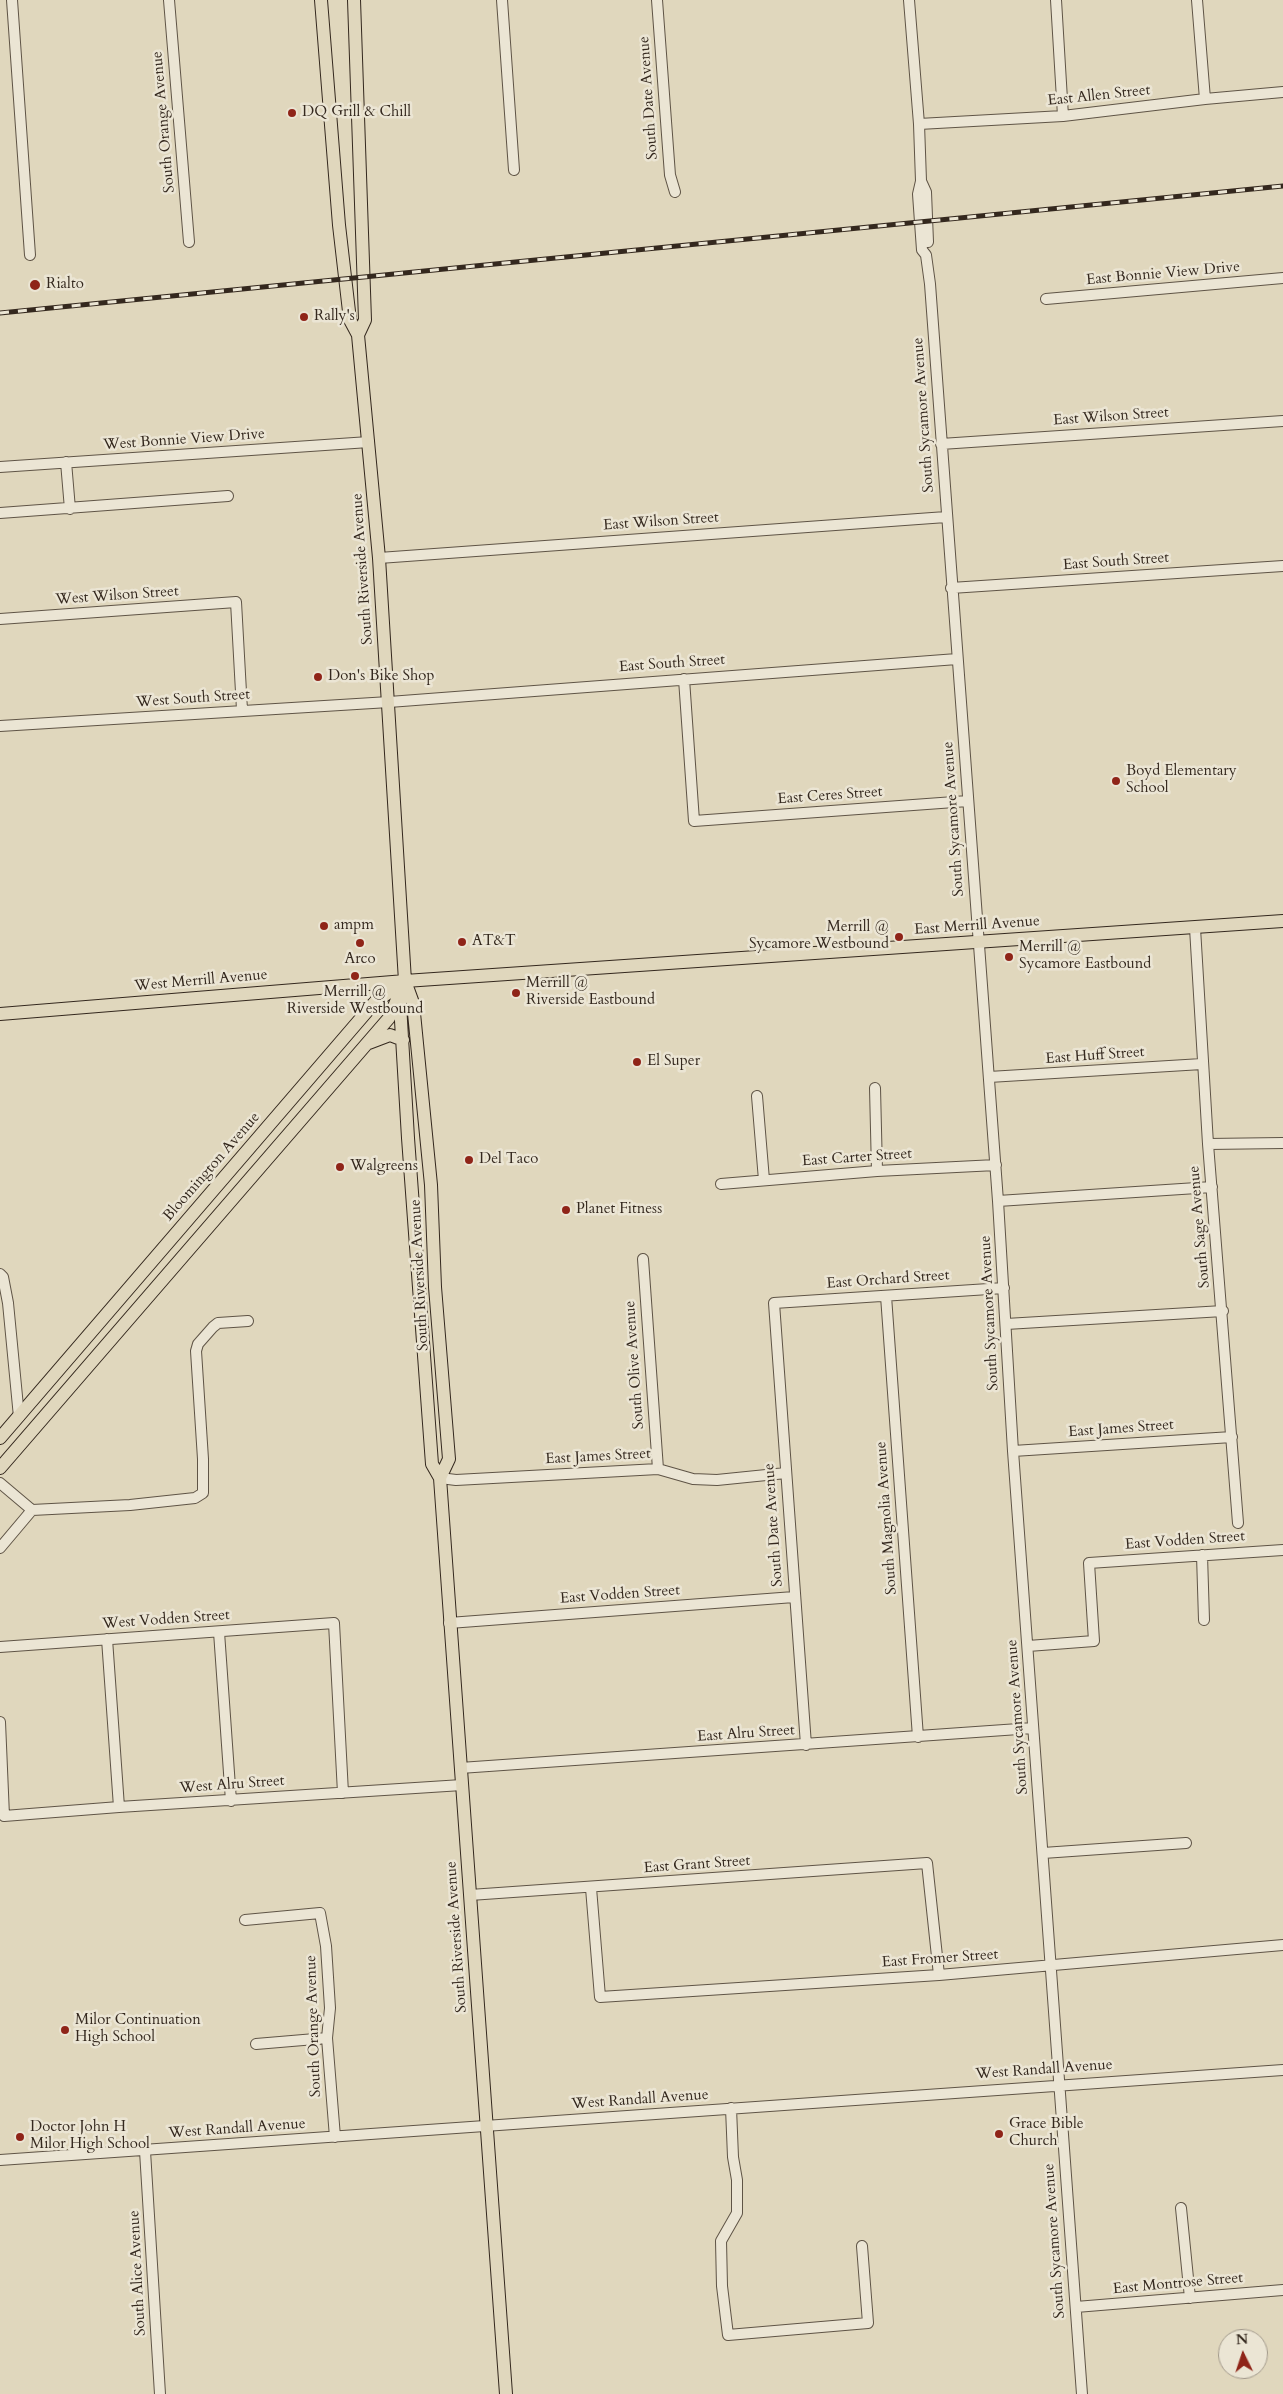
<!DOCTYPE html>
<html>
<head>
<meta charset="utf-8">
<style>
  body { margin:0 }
  #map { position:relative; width:1283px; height:2394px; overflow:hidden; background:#e0d7bd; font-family:Cardo,serif }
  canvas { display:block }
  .north { position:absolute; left:1218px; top:2329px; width:50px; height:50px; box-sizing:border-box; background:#ebe5d4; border:1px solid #a2998b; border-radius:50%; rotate:356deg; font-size:14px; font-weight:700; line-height:20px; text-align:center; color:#34281e }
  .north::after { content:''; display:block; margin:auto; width:18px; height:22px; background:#8f2418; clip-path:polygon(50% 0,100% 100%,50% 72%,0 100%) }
</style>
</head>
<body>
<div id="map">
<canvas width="1283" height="2394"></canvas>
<div class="north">N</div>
</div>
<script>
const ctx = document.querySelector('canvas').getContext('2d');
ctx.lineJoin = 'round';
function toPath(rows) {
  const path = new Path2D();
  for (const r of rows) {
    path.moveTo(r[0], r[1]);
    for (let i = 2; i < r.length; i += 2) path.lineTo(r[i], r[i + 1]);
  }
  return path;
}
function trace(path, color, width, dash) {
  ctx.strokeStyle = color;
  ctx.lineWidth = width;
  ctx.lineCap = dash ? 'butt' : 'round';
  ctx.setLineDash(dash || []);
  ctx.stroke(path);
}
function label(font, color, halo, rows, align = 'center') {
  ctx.font = font + ' Cardo,serif';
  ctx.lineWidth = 5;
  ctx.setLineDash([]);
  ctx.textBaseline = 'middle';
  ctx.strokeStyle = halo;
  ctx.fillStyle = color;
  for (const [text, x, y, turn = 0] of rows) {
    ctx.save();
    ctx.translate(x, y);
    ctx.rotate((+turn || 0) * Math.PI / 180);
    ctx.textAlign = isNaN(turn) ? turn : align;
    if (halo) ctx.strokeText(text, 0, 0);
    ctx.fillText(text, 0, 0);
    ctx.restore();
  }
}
const minor = toPath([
  [12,0,30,255],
  [169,0,189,242],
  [502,0,514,170],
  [657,0,670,175,675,192],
  [909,0,919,124,921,181,918,194,922,250,926,255,930,284,998,1201,1013,1451,1082,2394],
  [1056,0,1063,116],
  [1197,0,1205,99],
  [919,124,1063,116,1205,99,1283,92],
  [921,181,926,192,928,242],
  [1046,299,1283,278],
  [941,444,1283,421],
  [66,462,70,509],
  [0,467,369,442],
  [0,513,228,496],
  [379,558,946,517],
  [951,588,1283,566],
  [0,619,236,602,242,710],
  [684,679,694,821,968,801],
  [0,726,389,702,957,659],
  [1195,928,1208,1144,1238,1523],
  [989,1077,1202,1064],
  [875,1088,877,1171],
  [757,1096,764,1180],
  [1208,1144,1283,1143],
  [721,1184,877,1171,996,1165],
  [998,1201,1212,1187],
  [643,1259,658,1469],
  [0,1274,3,1277,8,1303,19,1417],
  [886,1296,918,1737],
  [1006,1324,1223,1311],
  [1013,1451,1232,1437],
  [440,1478,456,1480,658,1469,693,1479,717,1480,786,1473],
  [0,1483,32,1510],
  [0,1548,32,1510,130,1505,195,1498,203,1493,203,1459,196,1351,198,1344,213,1327,218,1323,248,1321],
  [1202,1555,1204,1620],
  [449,1623,794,1597],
  [219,1632,231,1801],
  [107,1639,119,1807],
  [1028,1646,1094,1641,1089,1563,1283,1550],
  [0,1647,334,1623,343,1793],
  [0,1722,4,1816,119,1807,462,1785],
  [806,1745,774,1303,1004,1288],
  [460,1768,1033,1728],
  [1043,1853,1186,1843],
  [591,1888,600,1997,939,1975,1283,1945],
  [470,1895,927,1863,939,1975],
  [245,1920,320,1913,326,1946,330,2008,327,2038,335,2137],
  [256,2044,327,2038],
  [731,2108,733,2157,737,2180,737,2213,721,2241,722,2286,728,2335,868,2323,862,2246],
  [145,2151,160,2394],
  [0,2160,1283,2070],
  [1181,2208,1190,2298],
  [1076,2307,1283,2290]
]);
const major = toPath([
  [321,0,339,225,350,320,358,335,379,558,405,981,400,1004,408,1138,432,1464,440,1478,506,2394],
  [354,0,365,320,358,335],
  [405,981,413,1003,431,1185,435,1287,449,1459,440,1478],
  [0,1014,405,981,1283,921],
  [369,1043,390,1035,403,1040],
  [0,1438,375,1002,405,981],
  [0,1468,389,1018,398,997]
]);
trace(minor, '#5f5446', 12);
trace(major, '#34281e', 14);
trace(minor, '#ebe5d4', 10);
trace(major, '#e0d7bd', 12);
const rail = toPath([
  [0,313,1283,186]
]);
trace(rail, '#34281e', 5);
trace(rail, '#ebe5d4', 3, [9]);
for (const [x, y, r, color] of [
  [292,113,5,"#8f2418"],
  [35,285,6,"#8f2418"],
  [304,317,5,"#8f2418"],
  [318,677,5,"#8f2418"],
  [1116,781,5,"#8f2418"],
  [324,926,5,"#8f2418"],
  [899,937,5,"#8f2418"],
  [462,942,5,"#8f2418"],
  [360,943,5,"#8f2418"],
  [1009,957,5,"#8f2418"],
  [355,976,5,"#8f2418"],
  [516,993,5,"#8f2418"],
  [637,1062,5,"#8f2418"],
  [469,1160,5,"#8f2418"],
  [340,1167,5,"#8f2418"],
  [566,1210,5,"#8f2418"],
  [65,2030,5,"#8f2418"],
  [999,2134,5,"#8f2418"],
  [20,2137,5,"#8f2418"]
]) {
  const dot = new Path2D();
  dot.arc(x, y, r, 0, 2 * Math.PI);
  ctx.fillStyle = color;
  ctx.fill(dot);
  trace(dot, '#ebe5d4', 2);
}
label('15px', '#34281e', '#ebe5d4', [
  ["East Allen Street",1099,96,-6],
  ["South Date Avenue",649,98,-94],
  ["South Orange Avenue",164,122,-95],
  ["East Bonnie View Drive",1163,274,-5],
  ["South Sycamore Avenue",924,415,-94],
  ["East Wilson Street",1111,417,-4],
  ["West Bonnie View Drive",184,440,-4],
  ["East Wilson Street",661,522,-4],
  ["East South Street",1116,562,-4],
  ["South Riverside Avenue",363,569,-94],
  ["West Wilson Street",117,596,-4],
  ["East South Street",672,664,-4],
  ["West South Street",193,699,-4],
  ["East Ceres Street",830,796,-4],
  ["South Sycamore Avenue",954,819,-94],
  ["East Merrill Avenue",977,926,-4],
  ["West Merrill Avenue",201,981,-5],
  ["East Huff Street",1095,1056,-4],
  ["East Carter Street",857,1158,-4],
  ["Bloomington Avenue",212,1167,-49],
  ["South Sage Avenue",1200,1227,-95],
  ["South Riverside Avenue",420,1275,-93],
  ["East Orchard Street",888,1280,-4],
  ["South Sycamore Avenue",990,1313,-93],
  ["South Olive Avenue",635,1365,-94],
  ["East James Street",1121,1429,-4],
  ["East James Street",598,1457,-3],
  ["South Magnolia Avenue",887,1518,-94],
  ["South Date Avenue",774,1525,-94],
  ["East Vodden Street",1185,1541,-4],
  ["East Vodden Street",620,1595,-4],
  ["West Vodden Street",166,1620,-4],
  ["South Sycamore Avenue",1018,1717,-94],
  ["East Alru Street",746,1734,-4],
  ["West Alru Street",232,1785,-4],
  ["East Grant Street",697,1865,-4],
  ["South Riverside Avenue",457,1937,-94],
  ["East Fromer Street",940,1959,-4],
  ["South Orange Avenue",314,2026,-92],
  ["West Randall Avenue",1044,2070,-4],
  ["West Randall Avenue",640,2100,-4],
  ["West Randall Avenue",237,2129,-4],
  ["South Sycamore Avenue",1055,2241,-94],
  ["South Alice Avenue",138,2273,-93],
  ["East Montrose Street",1178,2284,-5]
]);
label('15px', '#34281e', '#ebe5d4', [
  ["DQ Grill & Chill",302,113],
  ["Rialto",46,285],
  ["Rally's",314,317],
  ["Don's Bike Shop",328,677],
  ["Boyd Elementary",1126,772],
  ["School",1126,789],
  ["ampm",334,926],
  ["Merrill @",889,928,"right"],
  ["Sycamore Westbound",889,945,"right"],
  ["AT&T",472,942],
  ["Merrill @",1019,948],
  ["Sycamore Eastbound",1019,965],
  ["Arco",360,960,"center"],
  ["Merrill @",526,984],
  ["Riverside Eastbound",526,1001],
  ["Merrill @",355,993,"center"],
  ["Riverside Westbound",355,1010,"center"],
  ["El Super",647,1062],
  ["Del Taco",479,1160],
  ["Walgreens",350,1167],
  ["Planet Fitness",576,1210],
  ["Milor Continuation",75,2021],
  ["High School",75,2038],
  ["Grace Bible",1009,2125],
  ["Church",1009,2142],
  ["Doctor John H",30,2128],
  ["Milor High School",30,2145]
], 'left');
</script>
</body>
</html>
